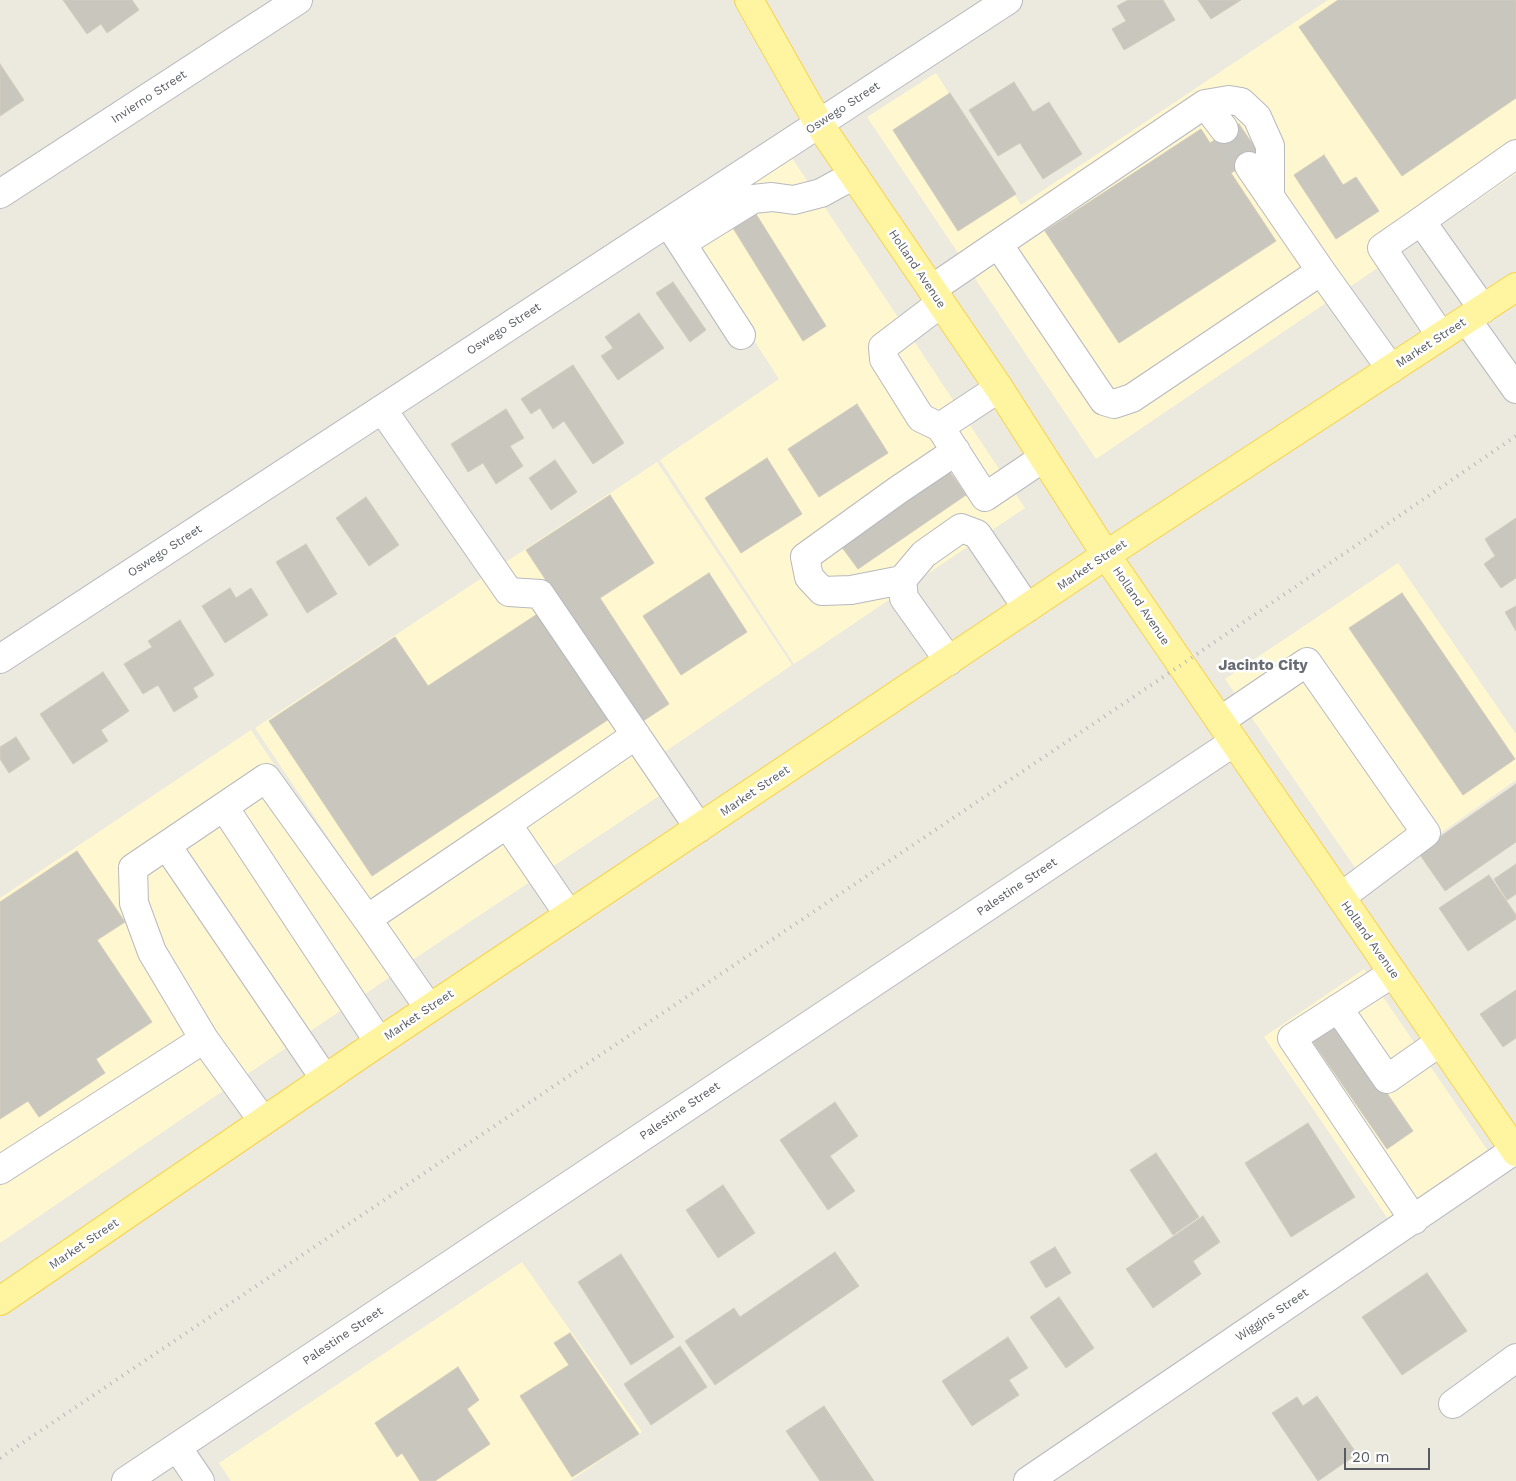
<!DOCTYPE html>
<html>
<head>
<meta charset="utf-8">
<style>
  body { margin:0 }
  #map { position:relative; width:1516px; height:1481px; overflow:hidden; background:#eceade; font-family:"Work Sans",sans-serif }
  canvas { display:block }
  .scale { position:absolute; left:1344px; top:1448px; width:86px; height:22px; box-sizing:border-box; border:2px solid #585b61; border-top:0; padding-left:6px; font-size:15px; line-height:18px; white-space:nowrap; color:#585b61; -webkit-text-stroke:4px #fff; paint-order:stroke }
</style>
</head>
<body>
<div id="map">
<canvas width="1516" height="1481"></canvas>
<div class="scale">20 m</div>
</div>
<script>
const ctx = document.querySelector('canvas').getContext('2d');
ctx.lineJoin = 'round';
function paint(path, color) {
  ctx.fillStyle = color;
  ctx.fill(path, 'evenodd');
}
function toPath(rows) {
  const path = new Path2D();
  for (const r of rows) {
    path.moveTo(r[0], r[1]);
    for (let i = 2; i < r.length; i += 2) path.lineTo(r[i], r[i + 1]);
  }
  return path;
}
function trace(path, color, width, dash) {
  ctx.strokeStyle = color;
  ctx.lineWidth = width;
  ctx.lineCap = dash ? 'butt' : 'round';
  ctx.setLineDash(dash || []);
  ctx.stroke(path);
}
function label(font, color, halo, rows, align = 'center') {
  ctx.font = font + ' "Work Sans",sans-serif';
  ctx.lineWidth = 5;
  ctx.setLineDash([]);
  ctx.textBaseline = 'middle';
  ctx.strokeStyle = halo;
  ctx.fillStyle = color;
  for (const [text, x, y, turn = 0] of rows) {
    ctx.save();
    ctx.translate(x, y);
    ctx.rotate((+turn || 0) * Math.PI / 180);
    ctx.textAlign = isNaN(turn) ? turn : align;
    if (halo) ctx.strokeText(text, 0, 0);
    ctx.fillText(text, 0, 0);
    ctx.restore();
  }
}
paint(toPath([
  [1328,0,1516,0,1516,174,1096,459,867,117,936,73,1021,205],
  [792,158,1025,508,794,664,660,460,779,379,682,229],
  [657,462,792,665,650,762,668,790,411,961,255,728],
  [1398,563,1516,734,1516,780,1367,885,1225,679],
  [251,730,409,964,0,1243,0,898],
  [1364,969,1488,1151,1388,1219,1264,1037],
  [522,1262,642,1432,570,1481,231,1481,219,1463]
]), '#fff7d0');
const building = toPath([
  [63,0,132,0,139,10,107,33,101,24,87,34,63,0],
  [1128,0,1163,0,1175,20,1124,50,1112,29,1126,21,1117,6,1128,0],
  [1198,0,1241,0,1211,19,1198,0],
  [1338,0,1516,0,1516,98,1402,176,1299,27,1338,0],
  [0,64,24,100,0,116,0,64],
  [1014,82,1033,112,1049,102,1082,154,1043,179,1020,143,998,156,969,110,1014,82],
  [950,93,1016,194,958,231,893,130,950,93],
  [1239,124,1260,155,1231,173,1276,241,1119,343,1045,231,1201,129,1210,143,1239,124],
  [1324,155,1343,185,1356,177,1379,211,1336,239,1294,175,1324,155],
  [756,214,826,326,803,341,733,228,756,214],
  [673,282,706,330,690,342,656,293,673,282],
  [639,313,664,348,618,380,601,356,613,348,605,337,639,313],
  [573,365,624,443,593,464,564,421,553,429,540,408,531,414,521,399,573,365],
  [857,404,888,453,819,497,788,449,857,404],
  [506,409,524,438,510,446,523,466,496,484,483,463,468,472,451,444,506,409],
  [767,458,802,514,741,553,705,498,767,458],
  [555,460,577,492,551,510,529,478,555,460],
  [950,472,966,495,858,569,841,546,950,472],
  [610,495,654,563,600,598,669,704,640,723,526,550,610,495],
  [366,497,399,545,369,566,336,518,366,497],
  [1516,518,1516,578,1501,588,1484,564,1495,556,1485,539,1516,518],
  [306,544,337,594,307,613,276,562,306,544],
  [709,573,747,632,681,675,643,616,709,573],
  [230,588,236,598,251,588,268,615,225,643,202,606,230,588],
  [1402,593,1515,759,1463,795,1349,628,1402,593],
  [1516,606,1516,631,1505,612,1516,606],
  [545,609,615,715,372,876,269,721,395,637,428,686,545,609],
  [180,620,214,675,193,688,198,697,174,712,158,685,143,694,124,664,152,647,148,641,180,620],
  [103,672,129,711,101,730,108,741,73,764,40,714,103,672],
  [16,737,30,759,9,773,0,759,0,747,16,737],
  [1516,784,1516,842,1445,891,1418,852,1516,784],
  [77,851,125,922,97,940,152,1022,96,1059,105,1073,39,1117,28,1101,0,1119,0,902,77,851],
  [1516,864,1516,894,1507,900,1494,879,1516,864],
  [1489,875,1516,915,1516,919,1468,951,1439,908,1489,875],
  [1516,990,1516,1038,1503,1047,1480,1014,1516,990],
  [1337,1021,1413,1131,1387,1149,1311,1039,1337,1021],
  [835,1102,858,1136,830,1156,855,1191,828,1210,780,1140,835,1102],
  [1308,1123,1355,1197,1291,1237,1245,1163,1308,1123],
  [1156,1153,1199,1217,1173,1235,1130,1170,1156,1153],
  [723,1185,755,1233,718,1258,686,1210,723,1185],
  [1203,1216,1220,1242,1193,1261,1201,1274,1153,1308,1126,1269,1203,1216],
  [1055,1247,1071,1273,1046,1288,1030,1262,1055,1247],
  [835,1252,859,1286,715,1385,685,1341,734,1308,740,1317,835,1252],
  [621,1254,674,1337,631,1365,578,1282,621,1254],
  [1427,1273,1467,1331,1402,1375,1362,1317,1427,1273],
  [1059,1297,1094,1348,1066,1368,1030,1317,1059,1297],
  [570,1333,639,1434,572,1477,520,1396,569,1365,554,1343,570,1333],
  [1008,1337,1028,1368,1009,1380,1019,1395,972,1426,942,1381,1008,1337],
  [680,1346,707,1387,651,1425,624,1384,680,1346],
  [458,1367,479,1400,467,1409,490,1444,435,1481,420,1481,402,1453,397,1457,375,1423,458,1367],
  [1317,1396,1357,1454,1318,1481,1272,1413,1297,1397,1303,1406,1317,1396],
  [824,1406,874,1481,820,1481,786,1431,824,1406]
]);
paint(building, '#c9c6be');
trace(building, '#d1ccbd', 1);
trace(toPath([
  [1224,129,1249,166]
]), '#c7c6bf', 28, [28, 14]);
const minor = toPath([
  [1205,104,1229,100,1241,102,1257,117,1270,146,1270,197],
  [1249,166,1321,271],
  [0,194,298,0],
  [1421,221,1382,248,1441,336],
  [671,227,741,335],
  [682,243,753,199,772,197,794,200,821,193,854,175],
  [998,244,1205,104,1224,129],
  [932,289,998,244,1104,401,1114,404,1132,398,1321,271,1391,369],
  [941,303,883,347,884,359,921,418,940,427,985,497,1043,458],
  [1483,309,1421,221,1516,154],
  [1467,320,1516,389],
  [382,409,509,592,540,594,699,828],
  [940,427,999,388],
  [902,580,851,590,822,591,809,577,805,557,898,490,956,451],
  [0,659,1008,0],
  [949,661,904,598,902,580,924,554,961,528,977,534,1027,608],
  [1220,721,1307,662,1426,833,1341,897],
  [224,807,379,1042],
  [507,824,636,735],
  [167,846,325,1079],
  [1393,973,1292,1038,1414,1220],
  [429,1008,367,919,507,824,569,915],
  [1338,1008,1387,1079,1440,1042],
  [204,1039,152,952,134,903,133,868,266,778,367,919],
  [0,1170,204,1039,263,1121],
  [1453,1404,1516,1358],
  [177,1447,200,1481],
  [126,1481,1234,742],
  [1028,1481,1516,1149]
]);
const major = toPath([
  [749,0,819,124,999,388,1106,555,1516,1152],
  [0,1301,379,1042,1106,555,1516,287]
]);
trace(minor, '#b7b9bf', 30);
trace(major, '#f7d24c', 30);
trace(minor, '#fff', 28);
trace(major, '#fff5a0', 28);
trace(toPath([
  [0,1458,1181,665,1516,436]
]), '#b3b4b4', 4, [1, 6]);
label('12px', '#585b61', '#fff', [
  ["Invierno Street",149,97,-33],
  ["Oswego Street",843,108,-33],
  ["Holland Avenue",917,269,56],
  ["Oswego Street",504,329,-33],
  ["Market Street",1431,343,-33],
  ["Oswego Street",165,551,-33],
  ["Market Street",1092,565,-34],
  ["Holland Avenue",1141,606,56],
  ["Market Street",755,791,-34],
  ["Palestine Street",1017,887,-34],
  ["Holland Avenue",1370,940,55],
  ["Market Street",419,1015,-34],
  ["Palestine Street",680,1111,-34],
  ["Market Street",84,1244,-34],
  ["Wiggins Street",1272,1315,-34],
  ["Palestine Street",343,1336,-34]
]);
label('bold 15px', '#696d73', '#fff', [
  ["Jacinto City",1263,666]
]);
</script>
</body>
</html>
